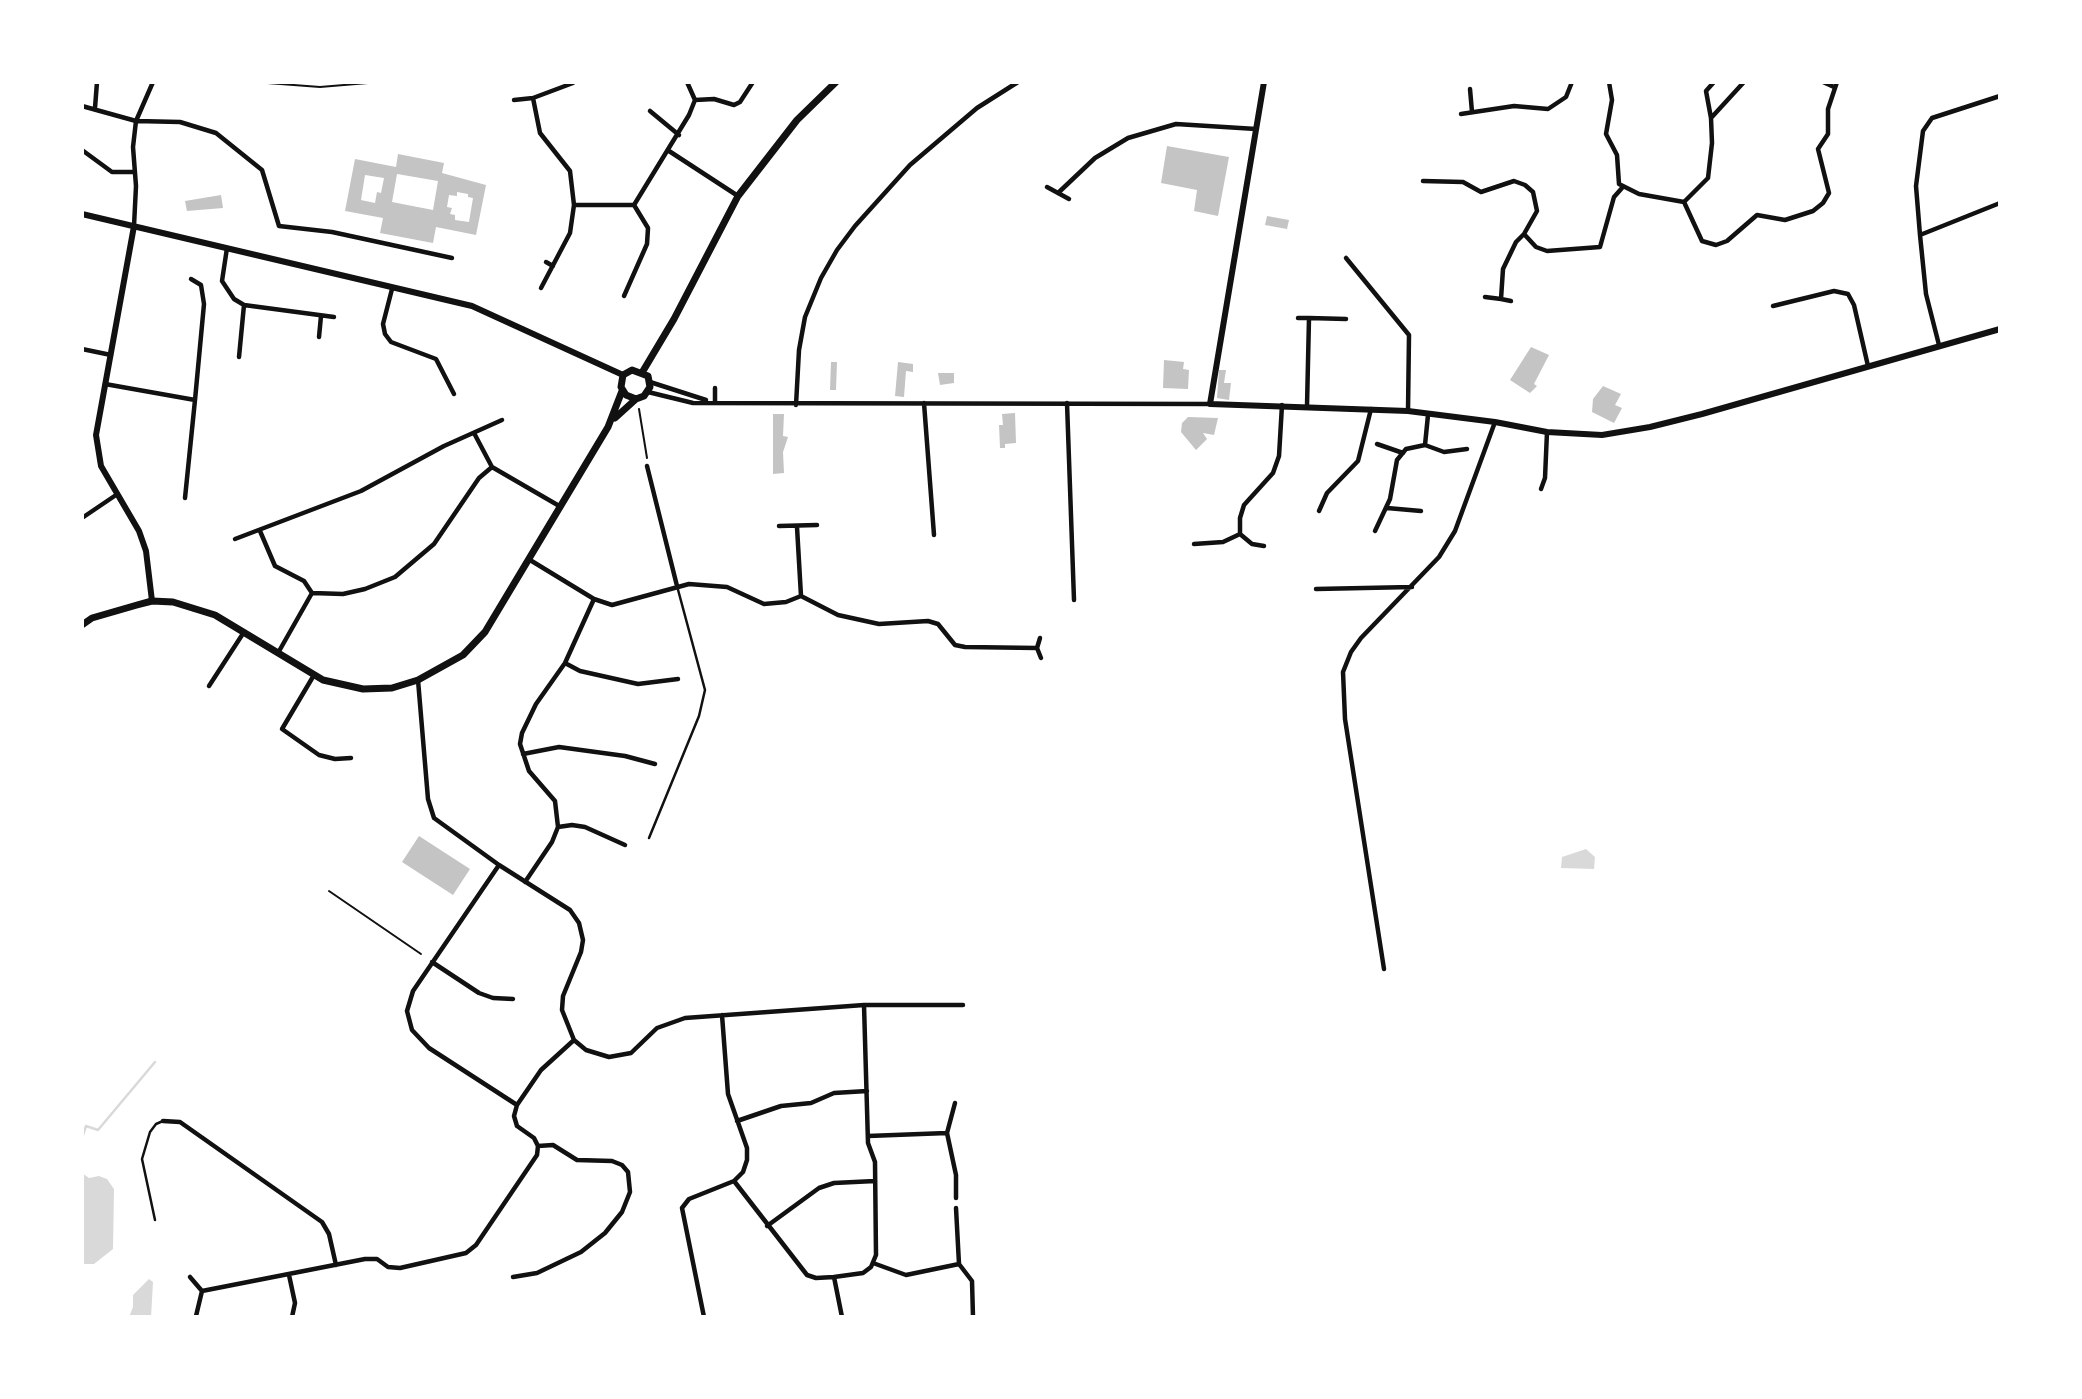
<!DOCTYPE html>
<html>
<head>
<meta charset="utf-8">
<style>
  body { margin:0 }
  #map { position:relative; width:2082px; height:1399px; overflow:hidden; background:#fff; font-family:"Noto Sans",sans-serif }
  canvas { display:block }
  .frame { position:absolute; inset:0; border:84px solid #fff; pointer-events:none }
</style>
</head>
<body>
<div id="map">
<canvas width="2082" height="1399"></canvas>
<div class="frame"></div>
</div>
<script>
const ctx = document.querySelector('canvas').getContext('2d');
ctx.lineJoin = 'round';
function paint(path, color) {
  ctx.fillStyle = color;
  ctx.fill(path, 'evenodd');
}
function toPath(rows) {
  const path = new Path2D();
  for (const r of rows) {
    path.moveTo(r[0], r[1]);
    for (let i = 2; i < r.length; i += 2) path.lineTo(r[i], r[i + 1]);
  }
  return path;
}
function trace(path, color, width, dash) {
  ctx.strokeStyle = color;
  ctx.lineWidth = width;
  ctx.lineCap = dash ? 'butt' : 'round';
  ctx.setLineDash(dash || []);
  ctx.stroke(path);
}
paint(toPath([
  [1586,849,1595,857,1594,869,1561,868,1562,857],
  [82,1173,89,1178,99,1176,107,1179,114,1189,113,1249,94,1264,82,1264],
  [149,1279,153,1282,151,1317,129,1317,133,1307,133,1295]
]), '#d9d9d9');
trace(toPath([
  [82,1138,86,1126,98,1130,155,1062]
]), '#d9d9d9', 2.5);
paint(toPath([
  [1167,146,1229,157,1218,216,1194,211,1197,190,1161,183],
  [398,154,444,163,442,173,486,185,476,235,436,227,433,243,380,233,383,218,345,211,355,159,396,167],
  [397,174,438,181,433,210,392,202],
  [365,175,384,178,381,193,377,192,375,203,361,200],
  [457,192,468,194,468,197,473,198,469,222,455,220,455,215,450,214,452,208,447,207,449,195,457,196],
  [221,195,223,208,187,211,185,201],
  [1267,216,1289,220,1287,229,1265,225],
  [1531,347,1549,355,1534,384,1537,386,1530,393,1510,380],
  [1164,360,1184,362,1183,369,1189,370,1188,389,1163,388],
  [831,362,837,362,836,390,830,390],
  [898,362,913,364,913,372,906,371,904,397,895,396],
  [1219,370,1226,370,1224,383,1231,383,1229,400,1217,398],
  [938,373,954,373,954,383,940,385],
  [1603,386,1621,394,1615,405,1622,408,1614,423,1592,412,1593,399],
  [1015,413,1016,443,1005,444,1005,448,1000,448,999,425,1003,425,1002,414],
  [773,414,784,414,783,436,788,437,783,452,784,473,773,474],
  [1188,417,1218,418,1214,435,1203,433,1207,439,1196,450,1181,432,1182,423],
  [419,836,470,869,453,895,402,862]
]), '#c4c4c4');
trace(toPath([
  [254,82,320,87,380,82],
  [639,409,647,458],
  [329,891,421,954]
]), '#111', 2);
trace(toPath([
  [649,838,699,716,705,690,677,586],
  [155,1220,142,1159,150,1132,156,1124,163,1121]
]), '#111', 2.5);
trace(toPath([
  [1609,82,1612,100,1606,134,1617,155,1619,184,1639,194,1684,202,1702,241,1716,245,1727,241,1757,215,1785,220,1813,211,1823,203,1829,193,1818,149,1828,134,1828,109,1837,82],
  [1823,82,1834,87],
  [1470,89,1472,112],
  [533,98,540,133,570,171,574,205,570,233,541,288],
  [514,100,533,98,573,83],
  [695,100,714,99,734,105,740,102,753,82],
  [82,106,136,121,180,122,216,133,262,170,279,226,332,232,452,258],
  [95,108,97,82],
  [650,111,679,135],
  [1461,114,1514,106,1548,109,1566,97,1572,82],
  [1711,118,1706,91,1714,82],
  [82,150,112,172,134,172],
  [669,151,738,196],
  [1423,181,1463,182,1481,192,1514,181,1525,185,1533,192,1537,211,1524,234,1516,242,1503,269,1501,299,1511,301],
  [1047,187,1069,199],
  [1058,193,1095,158,1128,138,1176,124,1256,129],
  [1684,202,1708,178,1712,143,1711,118,1744,82],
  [574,205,634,205,689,115,695,100,687,82],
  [134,226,136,186,133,147,136,121,153,82],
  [1524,234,1536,247,1547,251,1600,247,1614,197,1622,188],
  [1920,235,2000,203],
  [227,248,222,281,234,299,244,305,334,317],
  [1346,258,1409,335,1408,411],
  [546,262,553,266],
  [191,279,201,285,204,304,195,400],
  [392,289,383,324,385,334,391,342,436,359,454,394],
  [624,296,647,244,648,228,634,205],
  [1485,297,1501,299],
  [1773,306,1834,291,1848,294,1854,305,1868,366],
  [1298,318,1309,318],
  [319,337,321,316],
  [1939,345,1926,294,1920,235,1916,186,1923,131,1932,118,2000,96],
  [82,349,111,355],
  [239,357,244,305],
  [650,382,706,400],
  [105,384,195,400,185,498],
  [648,392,693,403,1210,404],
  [715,402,715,388],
  [924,403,934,535],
  [1067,403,1074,600],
  [796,405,799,350,805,317,821,278,837,250,855,226,910,165,977,108,1018,82],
  [1307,406,1309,318,1346,319],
  [474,433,492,467,561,507],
  [1377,444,1403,453],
  [1425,445,1428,415],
  [647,466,677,586],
  [1541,489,1545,478,1547,432],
  [1387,508,1421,511],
  [1319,511,1327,493,1358,461,1371,409],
  [82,518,116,495],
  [779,526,817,525],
  [797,527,801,596],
  [260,531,275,566,304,581,312,593,278,653],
  [1375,531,1390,499,1397,460,1406,449,1425,445,1444,452,1467,449],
  [235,539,361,491,444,446,502,420],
  [1194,544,1223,542,1240,534],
  [1264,546,1252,544,1240,534,1240,518,1244,505,1273,473,1279,456,1282,405],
  [530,560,594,599,612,605,689,584,727,587,764,604,786,602,801,596,838,615,879,624,928,621,938,624,955,645,965,647,1037,648],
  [1316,589,1412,587],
  [312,593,343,594,365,589,395,577,434,544,479,478,492,467],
  [1040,638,1037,648,1041,658],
  [565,663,580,671,638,684,678,679],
  [314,675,282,729,319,755,335,759,351,758],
  [418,680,428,799,434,818,499,865,570,910,579,923,583,940,581,952,563,996,562,1010,574,1040,586,1050,609,1057,631,1053,657,1028,685,1018,864,1005,963,1005],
  [209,686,244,632],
  [523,754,559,747,625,756,655,764],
  [558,827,572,825,585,827,625,845],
  [499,865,413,991,407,1011,412,1030,429,1048,517,1105],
  [525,882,552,842,558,827,555,801,529,771,520,744,522,733,536,704,565,663,594,599],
  [432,962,479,993,493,998,513,999],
  [1384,969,1345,719,1343,672,1351,652,1361,638,1439,557,1455,531,1495,422],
  [955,1103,947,1133,956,1175,956,1198],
  [163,1121,180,1122,322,1222,329,1234,336,1265],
  [737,1121,781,1106,811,1103,834,1093,867,1091],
  [868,1136,947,1133],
  [734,1181,807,1275,816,1278,834,1277,863,1273,871,1267,876,1255,875,1162,868,1143,864,1005],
  [767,1226,819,1188,834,1183,875,1181],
  [873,1263,906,1275,959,1264,956,1208],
  [959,1264,972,1281,973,1317],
  [289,1275,295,1303,292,1317],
  [190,1277,202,1291],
  [513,1277,537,1273,581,1252,605,1233,622,1212,630,1192,628,1172,622,1165,612,1161,577,1160,553,1145,538,1146],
  [834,1277,842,1317],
  [202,1291,365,1259,377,1259,388,1267,400,1268,466,1253,476,1245,537,1155,538,1146,534,1138,517,1126,514,1116,517,1105,541,1070,574,1040],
  [196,1316,202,1291],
  [704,1317,682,1208,689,1199,734,1181,743,1172,747,1160,747,1148,728,1094,722,1015]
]), '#111', 4.5);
trace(toPath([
  [1264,82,1210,404,1408,411,1495,422,1547,432,1602,435,1650,427,1702,414,2000,329],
  [82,214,472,306,623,375],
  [134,226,96,435,101,466,139,531,146,551,152,601]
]), '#111', 6);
trace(toPath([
  [643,371,674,319,738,196,797,120,836,82],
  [615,418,636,399,644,396,650,387,648,376,632,370,623,375,621,387,626,395,636,399],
  [82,625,92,618,137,605,152,601,173,602,215,615,323,680,363,689,392,688,418,680,463,655,485,632,608,427,622,391]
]), '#111', 7);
</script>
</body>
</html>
